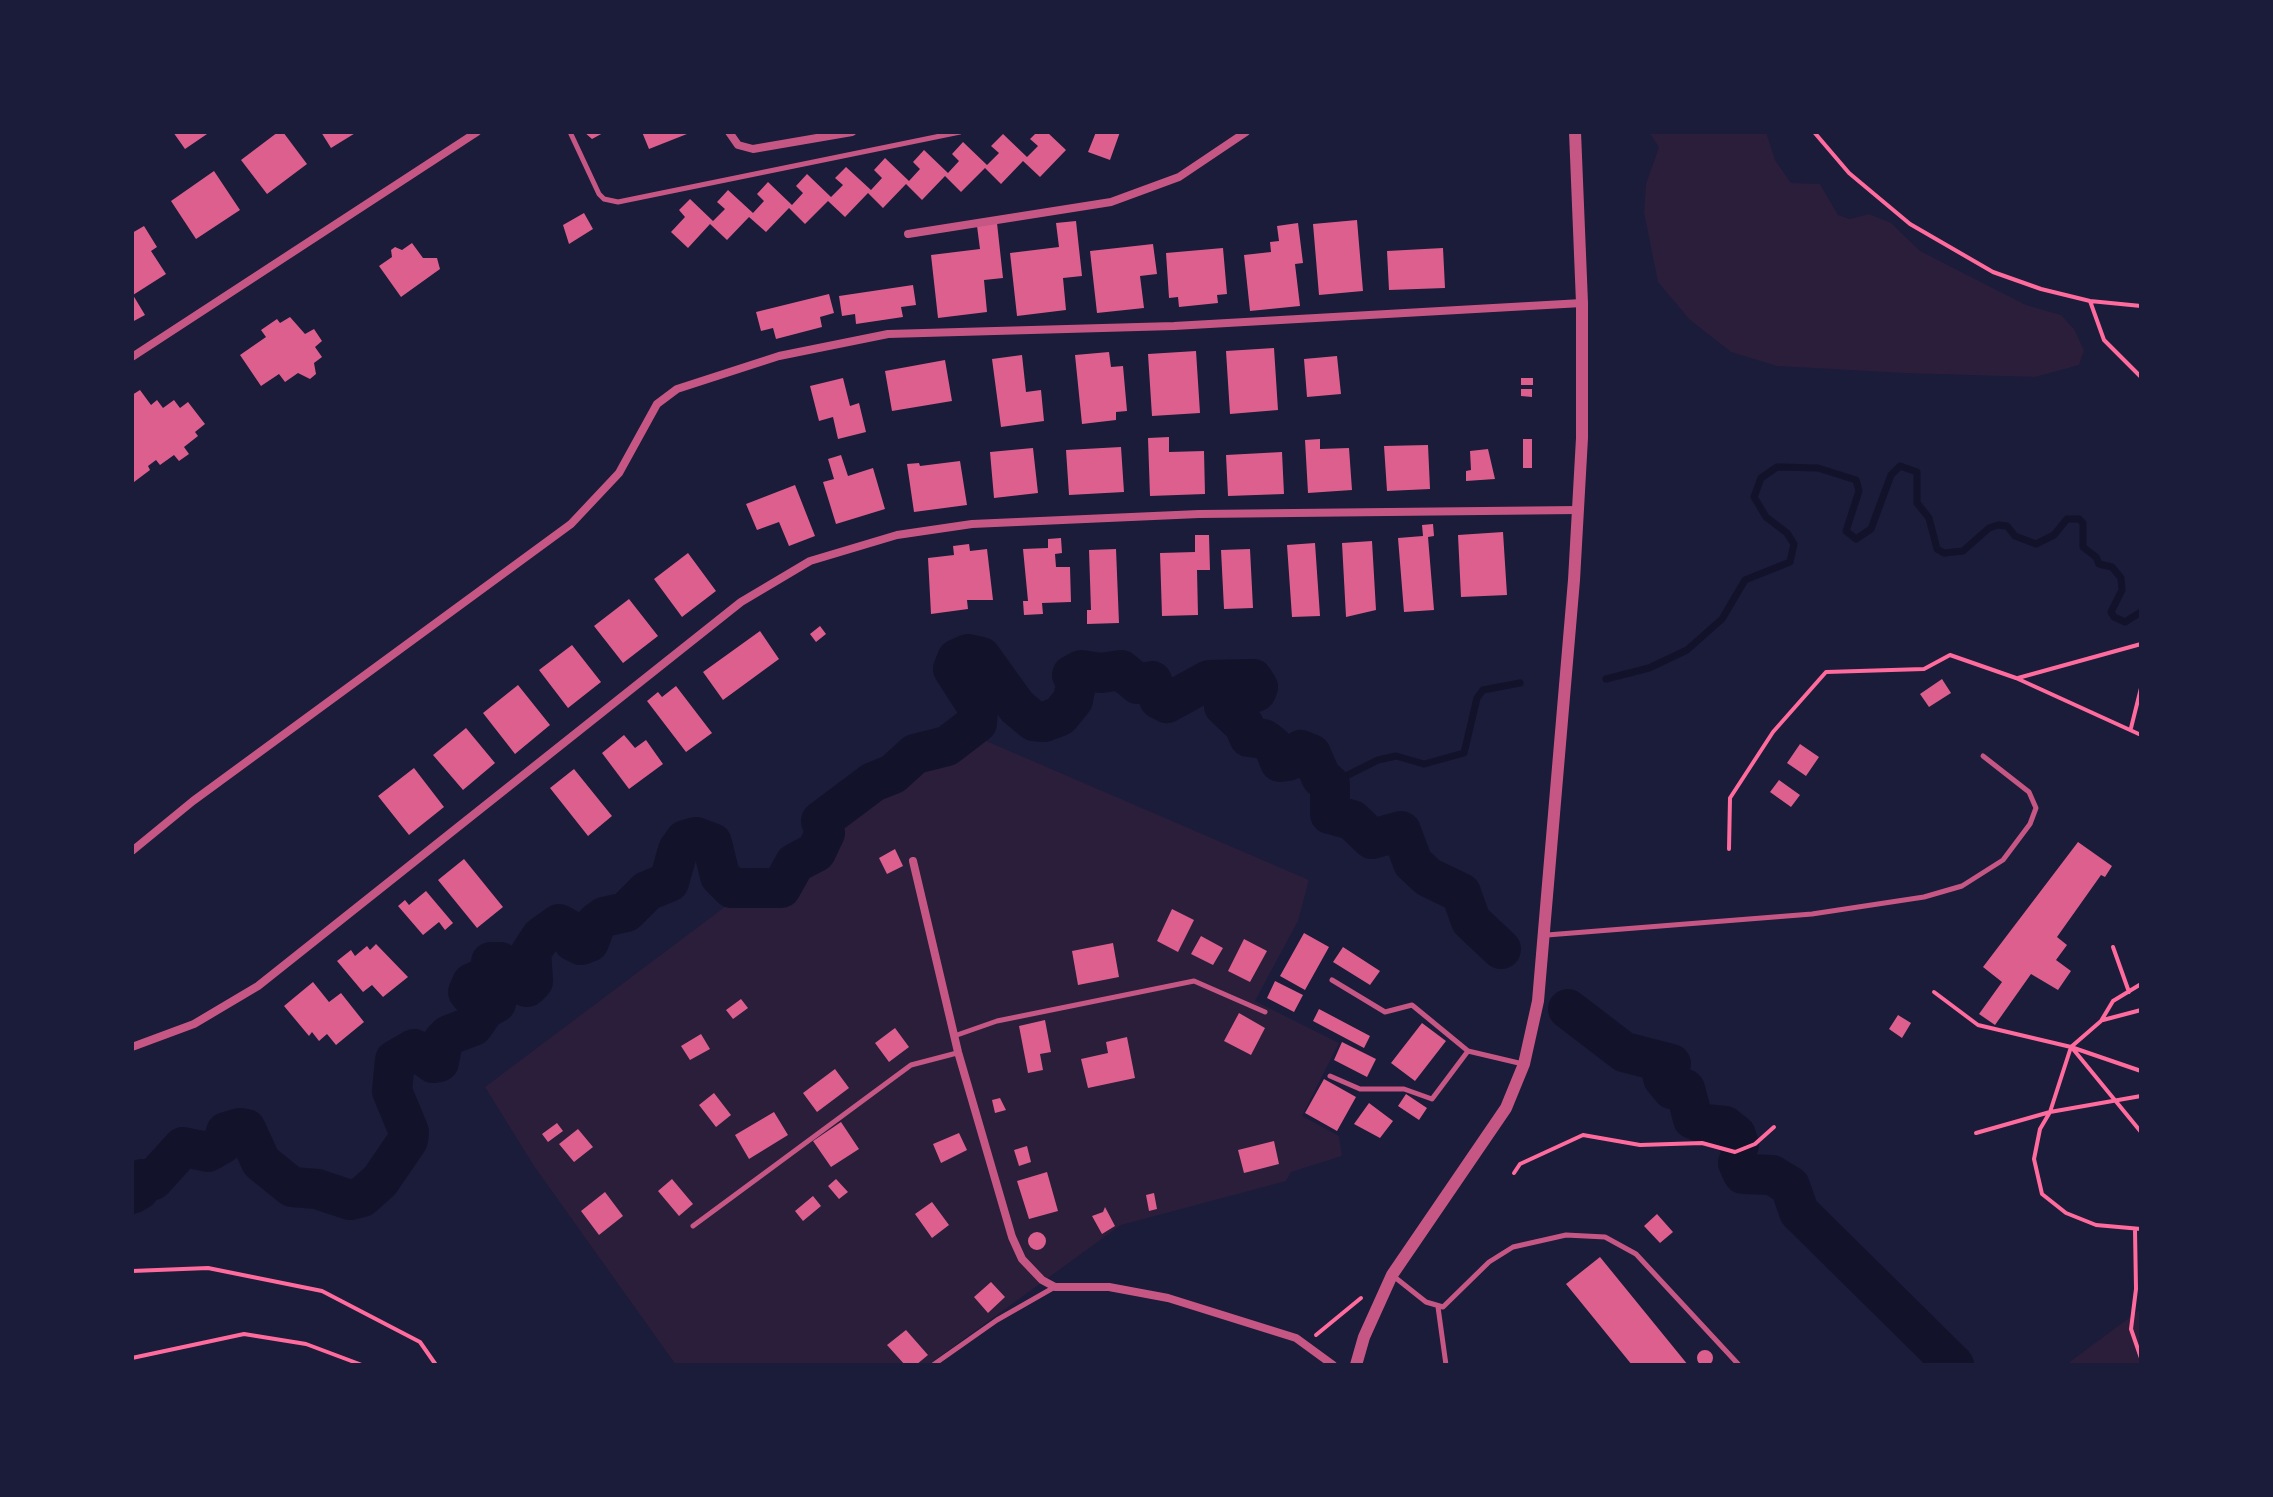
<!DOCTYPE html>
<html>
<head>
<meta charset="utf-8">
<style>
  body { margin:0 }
  #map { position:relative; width:2273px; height:1497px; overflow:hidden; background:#1b1b3a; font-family:"Open Sans",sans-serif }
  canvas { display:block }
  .frame { position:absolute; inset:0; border:134px solid #1b1b3a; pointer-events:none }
</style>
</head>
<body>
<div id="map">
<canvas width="2273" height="1497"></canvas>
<div class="frame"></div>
</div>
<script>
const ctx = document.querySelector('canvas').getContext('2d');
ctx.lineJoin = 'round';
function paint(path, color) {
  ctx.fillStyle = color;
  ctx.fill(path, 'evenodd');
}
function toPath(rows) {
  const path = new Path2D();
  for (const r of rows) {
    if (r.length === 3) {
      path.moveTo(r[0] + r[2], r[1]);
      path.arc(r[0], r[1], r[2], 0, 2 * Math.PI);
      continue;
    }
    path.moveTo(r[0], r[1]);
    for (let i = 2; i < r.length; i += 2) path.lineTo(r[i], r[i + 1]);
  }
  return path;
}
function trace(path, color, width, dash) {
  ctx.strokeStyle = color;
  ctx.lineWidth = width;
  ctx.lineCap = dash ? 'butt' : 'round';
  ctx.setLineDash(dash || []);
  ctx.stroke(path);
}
paint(toPath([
  [1649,132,1766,132,1775,160,1791,183,1820,184,1838,215,1850,219,1869,214,1891,223,1920,251,2026,305,2061,315,2074,329,2084,350,2079,365,2035,377,1904,373,1777,366,1731,352,1689,319,1658,282,1644,212,1646,184,1659,147],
  [970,734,1309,880,1298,921,1255,1001,1339,1043,1302,1116,1339,1136,1342,1156,1291,1172,1286,1181,1121,1225,928,1365,676,1365,534,1166,485,1087,730,903],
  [2141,1309,2141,1365,2067,1364]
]), '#2a1e3b');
trace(toPath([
  [1606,679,1649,668,1687,650,1722,619,1745,580,1790,562,1794,544,1787,533,1766,517,1754,497,1761,478,1777,467,1818,468,1856,480,1859,491,1846,531,1856,539,1871,529,1891,475,1900,466,1917,472,1917,503,1929,518,1937,549,1944,553,1963,551,1989,528,1998,525,2007,526,2015,536,2036,544,2054,535,2067,519,2079,519,2083,523,2083,547,2096,557,2099,564,2112,567,2121,578,2122,590,2111,612,2114,617,2125,622,2141,612],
  [1324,780,1338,780,1378,760,1396,756,1424,764,1464,753,1477,698,1483,690,1520,683]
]), '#12122b', 7);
trace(toPath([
  [1568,1009,1624,1052,1671,1064,1670,1070,1662,1073,1663,1078,1672,1089,1685,1089,1693,1119,1705,1124,1725,1126,1736,1135,1739,1145],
  [1738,1163,1743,1174,1772,1175,1790,1186,1799,1212,1954,1365],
  [132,1194,139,1190,142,1179,153,1180,183,1147,208,1152,222,1144,226,1132,240,1128,246,1129,261,1162,292,1187,317,1189,350,1200,362,1197,380,1181,408,1140,409,1132,392,1091,395,1060,414,1049,433,1063,439,1062,443,1041,449,1035,473,1026,485,1009,496,1003,491,997,474,999,468,992,472,983,489,975,491,962,500,962,519,984,527,987,533,981,531,952,541,937,559,924,568,929,573,941,581,945,589,942,596,923,604,917,626,912,647,891,669,882,678,850,685,840,696,837,712,843,720,876,732,888,781,888,795,863,816,852,825,833,821,821,873,782,893,774,915,754,947,746,977,723,978,708,953,669,957,659,968,654,981,657,1017,707,1034,721,1044,722,1060,716,1073,700,1076,684,1072,675,1081,670,1101,673,1121,670,1138,684,1152,681,1159,699,1167,703,1209,680,1253,679,1258,687,1256,692,1232,694,1224,706,1244,725,1249,737,1264,739,1274,747,1280,762,1288,761,1301,750,1311,754,1321,777,1330,785,1330,814,1352,820,1372,839,1401,831,1413,863,1428,877,1461,893,1471,921,1501,949]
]), '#12122b', 40);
paint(toPath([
  [173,132,210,132,185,149],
  [278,132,283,132,307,164,267,194,241,160],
  [321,132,357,132,331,148],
  [584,132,605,132,592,139],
  [642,132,692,132,649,149],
  [1037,132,1047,132,1066,150,1040,177,1023,161,1001,184,985,168,961,192,945,176,922,200,906,184,883,208,868,193,845,217,828,201,805,224,789,208,766,232,749,217,727,240,710,224,688,248,671,232,685,217,679,210,690,199,713,221,725,209,717,202,728,190,753,213,764,201,757,194,768,182,792,205,803,193,796,186,807,174,831,197,843,185,835,178,846,167,871,190,882,178,874,170,885,158,909,181,920,169,913,162,924,150,948,173,959,161,952,154,963,142,987,165,999,153,991,146,1003,134,1027,157,1038,146,1030,139],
  [1096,132,1120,132,1110,160,1088,152],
  [214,171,240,210,196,239,171,201],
  [584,213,593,229,569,244,563,225],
  [1357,220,1363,291,1319,295,1313,224],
  [1076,221,1082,276,1063,278,1066,310,1017,316,1010,253,1059,247,1056,223],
  [997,223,1003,278,984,280,987,312,938,318,931,255,980,249,977,226],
  [1298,223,1303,263,1295,264,1300,306,1250,311,1244,255,1271,252,1270,242,1279,241,1277,226],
  [144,226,157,247,151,251,166,274,133,295,145,315,132,322,132,233],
  [412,243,423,258,437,258,440,269,401,297,379,266,392,257,391,250,395,247,402,250],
  [1153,244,1157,274,1140,276,1144,308,1097,313,1090,251],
  [1223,248,1227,294,1217,295,1218,303,1179,307,1178,297,1169,298,1166,253],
  [1443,248,1445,288,1389,290,1387,251],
  [913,285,916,305,901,307,903,317,856,324,855,314,842,316,839,296],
  [829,294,834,313,820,317,822,327,776,339,773,328,761,331,756,312],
  [290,317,305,334,314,329,322,341,315,347,322,357,314,363,316,374,310,379,298,373,285,382,279,374,261,386,240,355,266,337,261,330,277,319,280,323],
  [1274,348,1278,410,1230,414,1226,351],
  [1196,351,1200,413,1152,416,1148,354],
  [1109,352,1111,367,1123,366,1127,411,1116,412,1116,420,1082,424,1075,355],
  [1022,355,1026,392,1041,390,1044,421,1001,427,992,359],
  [1337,356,1341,394,1307,397,1304,359],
  [945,360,952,401,892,411,885,371],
  [843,378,850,406,859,403,866,432,838,439,833,417,819,421,810,386],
  [1521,378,1533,378,1533,385,1521,385],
  [1521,389,1532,389,1532,397,1521,396],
  [140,390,151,405,157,400,163,408,174,400,180,408,188,402,205,424,195,432,198,436,184,447,189,454,179,461,174,455,160,465,156,460,148,466,150,470,134,482,132,395],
  [1169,437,1169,452,1204,451,1205,494,1150,496,1148,438],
  [1320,439,1320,449,1349,448,1352,490,1308,493,1305,440],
  [1523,439,1532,439,1532,468,1523,468],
  [1428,445,1430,489,1387,491,1384,446],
  [1121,447,1124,492,1069,495,1066,450],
  [1033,448,1038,493,994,498,990,452],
  [1488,449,1495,479,1466,481,1466,471,1471,470,1470,451],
  [1282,452,1284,494,1228,496,1226,455],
  [841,455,848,476,873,468,885,509,836,524,823,482,834,479,828,459],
  [960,461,967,505,914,512,907,464,919,463,920,466],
  [795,485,815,536,789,546,779,522,757,530,746,504],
  [1433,524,1434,536,1428,537,1434,610,1404,612,1398,538,1423,536,1422,525],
  [1503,532,1507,595,1461,597,1458,535],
  [1195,535,1209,535,1210,570,1197,570,1198,615,1162,616,1160,553,1195,552],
  [1061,538,1062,553,1055,554,1056,567,1070,567,1071,602,1042,603,1043,614,1024,615,1023,601,1028,601,1023,549,1048,548,1048,539],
  [1372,541,1376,610,1346,617,1342,543],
  [1315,543,1320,616,1292,617,1287,545],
  [969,544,970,551,987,549,993,600,967,600,968,609,931,614,928,558,954,555,953,546],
  [1116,549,1119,623,1087,624,1087,610,1091,610,1089,550],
  [1250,549,1253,608,1224,609,1221,550],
  [688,553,716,591,682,617,654,579],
  [629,599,658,636,623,663,594,626],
  [820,626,826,634,816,642,810,634],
  [760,631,779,659,723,700,703,672],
  [572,645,601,682,568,708,539,670],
  [1942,679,1951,693,1929,707,1920,694],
  [518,685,550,725,515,754,483,713],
  [676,686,712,733,686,752,647,701,658,692,662,697],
  [466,728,495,763,463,790,433,755],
  [624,735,635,748,646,740,663,764,629,789,602,753],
  [1800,744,1819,757,1806,776,1787,763],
  [414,768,444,807,409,835,378,796],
  [574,769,612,816,588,836,550,788],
  [1779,780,1800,795,1791,807,1770,792],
  [2078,842,2112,866,2105,877,2101,875,2057,937,2067,945,2056,960,2071,971,2058,990,2031,974,1995,1025,1979,1014,2002,982,1983,967],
  [895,849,903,866,887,874,879,858],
  [464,859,503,907,477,928,438,880],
  [426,891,453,923,445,930,439,922,423,935,398,906,405,900,409,905],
  [1172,909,1194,920,1178,952,1157,941],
  [1304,933,1329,947,1305,990,1280,976],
  [1201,936,1223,948,1213,965,1191,954],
  [1244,939,1267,951,1250,982,1228,971],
  [1113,943,1119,977,1078,985,1072,951],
  [376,944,408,977,383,997,372,985,363,992,337,961,351,950,355,956,367,946,370,950],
  [1343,947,1380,971,1370,985,1333,962],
  [1275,981,1303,995,1294,1012,1267,998],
  [313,982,329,1002,341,993,364,1022,336,1045,327,1034,319,1041,312,1032,309,1036,284,1006],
  [741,999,748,1008,733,1019,726,1010],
  [1319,1009,1370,1036,1364,1048,1313,1021],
  [1239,1013,1265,1028,1251,1055,1224,1041],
  [1898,1015,1911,1023,1902,1038,1889,1029],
  [1045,1020,1051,1052,1040,1054,1043,1070,1028,1073,1019,1026],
  [1422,1023,1446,1041,1415,1081,1391,1063],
  [895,1028,909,1047,889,1062,875,1043],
  [701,1034,710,1049,690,1060,681,1046],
  [1127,1037,1135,1078,1088,1088,1081,1059,1108,1053,1106,1042],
  [1342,1042,1376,1059,1367,1077,1334,1060],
  [835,1069,849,1088,817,1112,803,1093],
  [1324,1079,1356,1097,1337,1131,1305,1113],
  [714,1093,731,1115,716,1127,699,1105],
  [1406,1094,1427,1108,1419,1120,1398,1106],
  [1000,1098,1006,1110,995,1113,992,1100],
  [1369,1103,1393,1121,1380,1138,1354,1124],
  [774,1112,788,1135,749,1159,735,1135],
  [841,1122,859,1149,831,1167,813,1141],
  [557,1123,563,1131,548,1142,542,1134],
  [578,1129,593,1147,574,1162,559,1144],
  [959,1133,967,1150,941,1163,933,1144],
  [1274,1141,1279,1164,1244,1173,1238,1150],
  [1027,1146,1031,1162,1019,1166,1014,1150],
  [1047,1172,1058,1211,1029,1219,1017,1181],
  [672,1179,693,1204,679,1216,658,1191],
  [836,1179,848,1192,839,1199,828,1186],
  [605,1192,623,1216,599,1235,581,1211],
  [1154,1193,1157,1209,1149,1211,1146,1195],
  [813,1196,821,1206,803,1221,795,1211],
  [932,1202,949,1225,932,1238,915,1214],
  [1105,1207,1115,1226,1102,1234,1092,1216,1103,1212],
  [1657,1214,1673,1232,1660,1243,1644,1226],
  [1037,1241,9],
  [1600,1257,1688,1365,1632,1365,1566,1284],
  [991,1282,1005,1297,988,1313,974,1297],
  [906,1330,928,1355,916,1365,905,1365,887,1345],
  [1705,1358,8]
]), '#dd5f8e');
trace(toPath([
  [1814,132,1849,173,1910,224,1993,272,2041,289,2090,301,2141,306],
  [2090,301,2104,340,2141,377],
  [2018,678,2141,644],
  [2131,728,2141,688],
  [1729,849,1730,798,1773,732,1826,672,1924,669,1950,655,2016,678,2141,735],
  [2113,947,2129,992],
  [2141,984,2113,1001,2101,1021,2071,1047,2050,1112,2040,1129,2034,1159,2042,1194,2066,1213,2096,1225,2141,1229],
  [1934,992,1978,1025,2071,1047,2141,1071],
  [2103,1020,2141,1010],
  [2073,1049,2141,1132],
  [1976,1133,2050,1112,2141,1096],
  [1514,1173,1520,1164,1583,1135,1640,1145,1702,1143,1735,1152,1755,1144,1774,1127],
  [2135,1230,2136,1289,2131,1329,2141,1358],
  [132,1271,208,1268,322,1291,420,1342,436,1365],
  [1316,1335,1361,1298],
  [132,1358,244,1334,306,1344,362,1365]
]), '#ff6b9d', 4);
trace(toPath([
  [570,132,599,194,604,199,618,202,960,132],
  [1547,935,1812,914,1924,897,1962,886,2003,860,2030,824,2036,808,2029,792,1983,756],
  [1332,980,1385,1012,1412,1005,1468,1051,1523,1064],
  [957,1035,997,1021,1194,981,1265,1012],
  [1330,1076,1360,1089,1404,1089,1432,1099,1468,1051],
  [693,1226,911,1065,957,1053],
  [1392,1275,1426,1302,1443,1307,1489,1262,1513,1247,1566,1235,1605,1237,1636,1254,1739,1365],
  [1438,1307,1446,1365],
  [933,1365,997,1320,1053,1288]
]), '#c65784', 5);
trace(toPath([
  [729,132,738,145,753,149,852,132],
  [908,234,1111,202,1179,177,1246,132],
  [132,357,477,132],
  [132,851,193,801,571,524,619,473,657,404,677,389,779,356,888,334,1174,326,1582,303],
  [913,861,958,1052,1012,1237,1022,1259,1042,1280,1055,1287,1109,1287,1168,1298,1296,1338,1333,1365],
  [132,1047,194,1024,258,986,741,602,810,561,897,535,972,524,1199,514,1578,510]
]), '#c65784', 8);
trace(toPath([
  [1356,1365,1364,1337,1392,1275,1506,1108,1524,1064,1538,1001,1574,580,1582,438,1582,303,1575,132]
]), '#c65784', 12);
</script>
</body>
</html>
